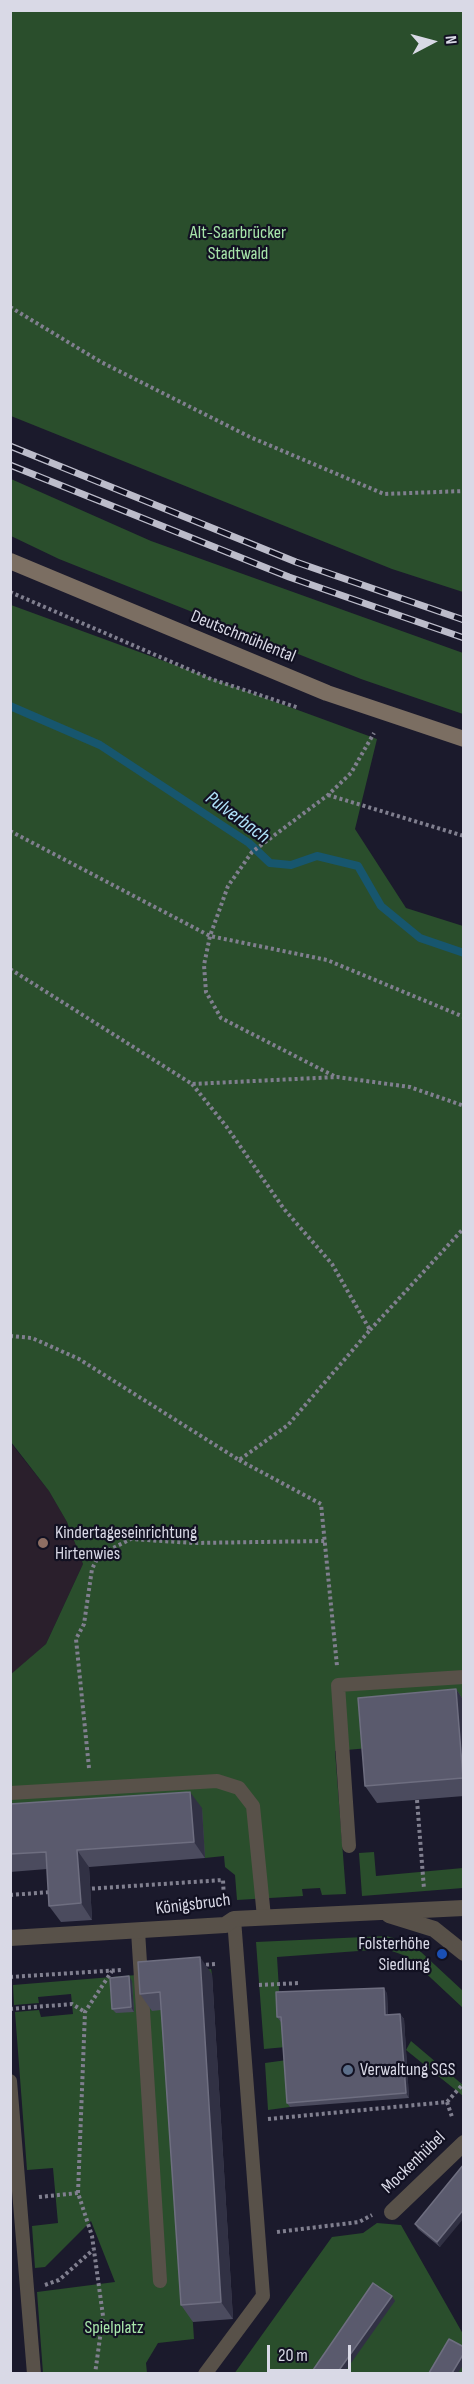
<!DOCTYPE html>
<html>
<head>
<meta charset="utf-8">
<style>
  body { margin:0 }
  #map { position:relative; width:474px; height:2384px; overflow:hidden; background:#1b1a2c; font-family:"Sofia Sans Condensed",sans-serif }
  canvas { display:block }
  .frame { position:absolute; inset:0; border:12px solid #d9d9e6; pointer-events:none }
  .north { position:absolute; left:402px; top:12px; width:60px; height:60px; -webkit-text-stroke:4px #121122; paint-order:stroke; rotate:84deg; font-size:16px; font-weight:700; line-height:24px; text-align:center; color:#d9d9e6 }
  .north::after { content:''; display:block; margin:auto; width:21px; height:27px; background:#d9d9e6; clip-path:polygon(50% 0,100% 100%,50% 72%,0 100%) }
  .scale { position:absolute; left:267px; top:2345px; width:84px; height:27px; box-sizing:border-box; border:3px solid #d9d9e6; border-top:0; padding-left:8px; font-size:18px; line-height:21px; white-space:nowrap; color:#d9d9e6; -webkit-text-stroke:4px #121122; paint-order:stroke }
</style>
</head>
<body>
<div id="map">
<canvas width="474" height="2384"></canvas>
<div class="frame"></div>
<div class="north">N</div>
<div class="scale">20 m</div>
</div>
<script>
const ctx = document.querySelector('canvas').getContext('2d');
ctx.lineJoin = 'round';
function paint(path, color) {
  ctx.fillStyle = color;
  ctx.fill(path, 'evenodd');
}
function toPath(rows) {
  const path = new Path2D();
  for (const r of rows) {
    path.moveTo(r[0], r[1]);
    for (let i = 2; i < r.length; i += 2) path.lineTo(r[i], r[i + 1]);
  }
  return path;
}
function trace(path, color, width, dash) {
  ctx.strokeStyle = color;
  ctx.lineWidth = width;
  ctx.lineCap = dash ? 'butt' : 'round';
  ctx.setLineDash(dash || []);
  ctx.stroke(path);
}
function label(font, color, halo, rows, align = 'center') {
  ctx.font = font + ' "Sofia Sans Condensed",sans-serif';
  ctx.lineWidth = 4.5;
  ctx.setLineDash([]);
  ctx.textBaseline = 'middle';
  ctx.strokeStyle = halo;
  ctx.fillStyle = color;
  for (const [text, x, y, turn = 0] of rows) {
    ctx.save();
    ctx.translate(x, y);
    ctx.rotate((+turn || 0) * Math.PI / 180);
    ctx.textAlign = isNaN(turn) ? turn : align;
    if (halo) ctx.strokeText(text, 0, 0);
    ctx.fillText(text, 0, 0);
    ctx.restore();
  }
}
paint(toPath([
  [10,1442,49,1491,67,1522,83,1564,46,1644,11,1675]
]), '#2a1f2c');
paint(toPath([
  [10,11,463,11,463,592,392,569,11,416],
  [11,479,151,541,463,653,463,714,361,679,59,559,11,536],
  [11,605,377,739,355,829,406,908,463,926,463,1703,369,1748,335,1751,346,1894,322,1895,320,1888,302,1889,303,1896,237,1900,235,1875,225,1867,224,1856,205,1858,11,1821,10,1675,46,1644,83,1564,67,1522,49,1491,11,1442],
  [374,1852,376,1876,463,1868,463,1888,362,1896,359,1853],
  [386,1936,404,1941,421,1952,463,1991,463,2008,417,1965,411,1970,404,1966,406,1956,386,1949,277,1957,281,2022,281,2028,284,2028,286,2047,264,2049,256,1942],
  [211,1969,212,1974,170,1978,194,2339,158,2343,146,2363,147,2373,43,2373,37,2292,115,2282,91,2221,45,2267,35,2268,32,2226,58,2223,53,2168,27,2170,15,2012,39,2010,41,2017,73,2014,71,1994,38,1997,39,2003,14,2005,13,1985],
  [411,2041,463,2085,463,2096,406,2050],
  [287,2060,290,2107,268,2110,265,2063],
  [377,2223,401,2225,463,2334,463,2373,234,2374,332,2237,363,2233]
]), '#2a4e2c');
trace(toPath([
  [10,706,100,745,249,843,270,863,291,865,317,856,358,866,381,906,420,938,464,953]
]), '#17566e', 8);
trace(toPath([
  [10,307,101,362,250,437,384,494,464,491],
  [10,592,211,679,299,708],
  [328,795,464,836],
  [10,831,210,936,327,960,464,1017],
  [10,969,192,1084,337,1077,410,1087,464,1106],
  [334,1076,221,1018,206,992,204,965,210,936,228,886,252,852,328,795,351,773,374,733],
  [370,1330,464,1228],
  [10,1336,32,1338,79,1359,239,1460,288,1425,370,1330,332,1264,284,1209,226,1126,192,1084],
  [239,1460,321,1504,337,1666],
  [89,1768,76,1639,84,1624,92,1569,99,1555,131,1539,193,1543,326,1541],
  [417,1800,424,1889],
  [86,1889,223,1880,224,1900],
  [10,1895,51,1892],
  [200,1965,216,1964],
  [10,1977,121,1970],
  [259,1985,300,1983],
  [10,2009,72,2004,85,2012],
  [447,2102,452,2117],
  [268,2119,447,2102,464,2083],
  [78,2193,85,2012,112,1971],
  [39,2197,78,2193,92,2236,103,2316,95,2374],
  [277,2232,359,2222,372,2215],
  [45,2285,59,2280,93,2250]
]), '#807f8f', 4, [3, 3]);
trace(toPath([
  [10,1793,217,1781,239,1788,253,1806,264,1917],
  [349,1846,338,1685,464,1677],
  [138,1931,160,2281],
  [10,2081,34,2374],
  [205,2374,263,2296,234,1919]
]), '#585149', 14);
trace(toPath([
  [389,1915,434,1929,464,1953],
  [10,1938,225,1925,234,1919,464,1908],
  [392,2212,464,2143]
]), '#585149', 16);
trace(toPath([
  [10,561,327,693,464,739]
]), '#7b6e62', 16);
const rail = toPath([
  [10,446,296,562,464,620],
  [10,465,289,577,464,638]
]);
trace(rail, '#bcbcca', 7);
trace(rail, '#121122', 4.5, [14]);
paint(toPath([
  [456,1689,464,1701,464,1796,377,1803,365,1786],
  [10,1804,202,1808,205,1858,89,1867,92,1920,61,1922,49,1906,47,1869,10,1872],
  [212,1974,233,2319,193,2322,181,2305,161,2010,152,2011,140,1994],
  [132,1981,134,2012,116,2013,112,2009],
  [387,1993,388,2015,400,2014,404,2019,409,2098,290,2107,287,2103,281,2022,277,2017],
  [464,2164,440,2247,418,2229,415,2224]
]), '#4b4b5e');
paint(toPath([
  [456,1689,464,1701,464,1779,463,1778],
  [190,1792,202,1808,205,1858,194,1842],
  [77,1850,89,1867,92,1920,81,1903],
  [200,1957,212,1974,233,2319,221,2302],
  [129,1976,132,1981,134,2012,131,2007],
  [384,1988,387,1993,388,2020,385,2015],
  [400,2014,404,2019,409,2098,406,2093],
  [464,2209,464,2218,440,2247,437,2242],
  [392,2296,395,2301,344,2373,337,2373],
  [464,2353,464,2364,458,2373,452,2373]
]), '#313144');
const building = toPath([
  [456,1689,463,1778,365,1786,358,1698,456,1689],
  [190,1792,194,1842,77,1850,81,1903,49,1906,46,1852,10,1854,10,1804,190,1792],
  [200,1957,221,2302,181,2305,160,1992,140,1994,138,1962,200,1957],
  [129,1976,131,2007,112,2009,110,1978,129,1976],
  [384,1988,385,2015,400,2014,406,2093,287,2103,281,2017,277,2017,276,1992,384,1988],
  [464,2164,464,2209,437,2242,415,2224,464,2164],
  [373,2283,392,2296,337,2373,311,2373,373,2283],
  [449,2339,464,2347,464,2353,452,2373,429,2373,449,2339]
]);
paint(building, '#5a5a6d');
trace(building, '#6e6e80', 1.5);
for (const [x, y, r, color] of [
  [43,1543,6,"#8d6e63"],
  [442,1954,6,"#1a4fb4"],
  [348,2070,6,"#5c6f8a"]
]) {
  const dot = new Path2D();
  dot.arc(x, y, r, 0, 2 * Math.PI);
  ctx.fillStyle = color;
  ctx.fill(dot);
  trace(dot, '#121122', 2);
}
label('18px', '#a7e6aa', '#121122', [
  ["Alt-Saarbrücker",238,233],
  ["Stadtwald",238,254],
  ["Spielplatz",114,2328]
]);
label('18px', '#d9d9e6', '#121122', [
  ["Deutschmühlental",243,637,22],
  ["Königsbruch",193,1905,-7],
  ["Mockenhübel",414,2163,-44]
]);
label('18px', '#d9d9e6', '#121122', [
  ["Kindertageseinrichtung",55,1533],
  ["Hirtenwies",55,1554],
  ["Folsterhöhe",430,1944,"right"],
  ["Siedlung",430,1965,"right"],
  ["Verwaltung SGS",360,2070]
], 'left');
label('italic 20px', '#b0e3fb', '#121122', [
  ["Pulverbach",237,818,36]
]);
</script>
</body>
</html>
